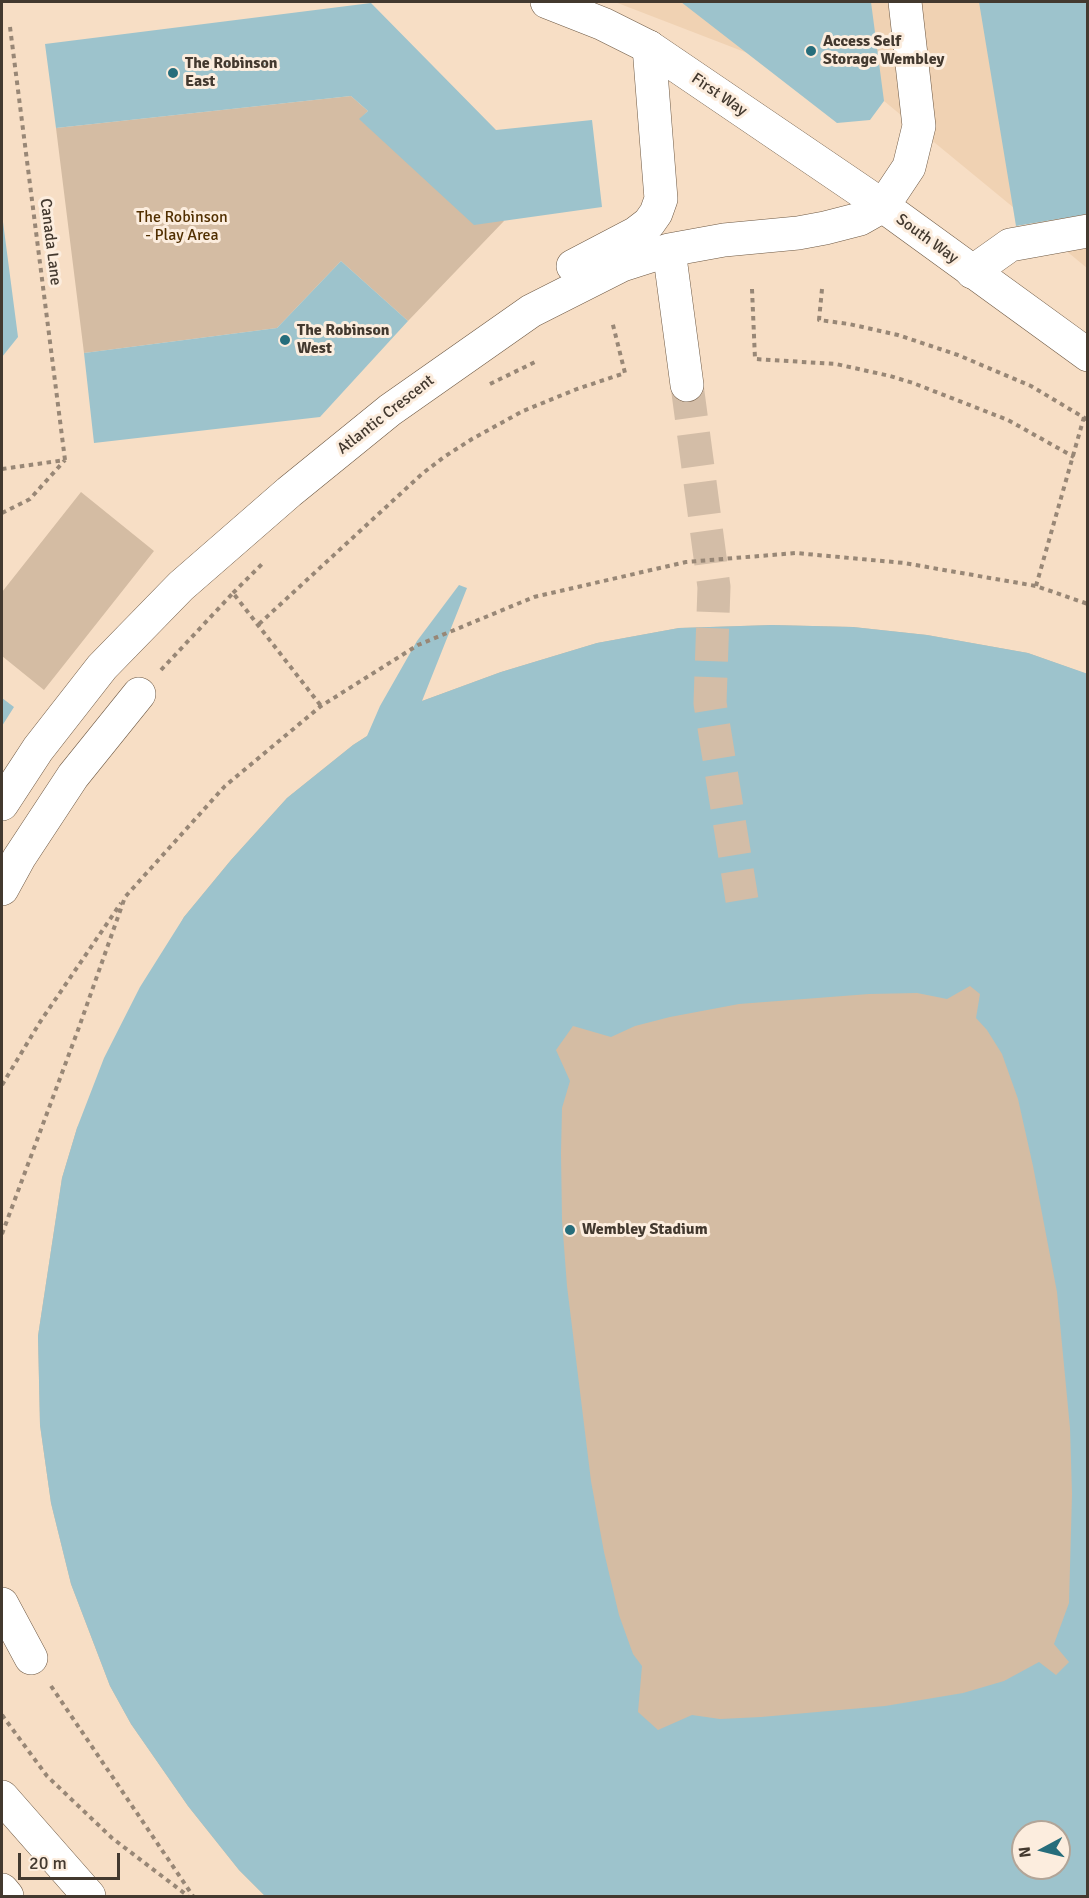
<!DOCTYPE html>
<html>
<head>
<meta charset="utf-8">
<style>
  body { margin:0 }
  #map { position:relative; width:1089px; height:1898px; overflow:hidden; background:#f7dec5; font-family:Signika,sans-serif }
  canvas { display:block }
  .frame { position:absolute; inset:0; border:3px solid #43392f; pointer-events:none }
  .north { position:absolute; left:1011px; top:1820px; width:60px; height:60px; box-sizing:border-box; background:#fcedde; border:2px solid #b2a598; border-radius:50%; rotate:263deg; font-size:16px; font-weight:700; line-height:24px; text-align:center; color:#43392f }
  .north::after { content:''; display:block; margin:auto; width:21px; height:27px; background:#266d7b; clip-path:polygon(50% 0,100% 100%,50% 72%,0 100%) }
  .scale { position:absolute; left:18px; top:1853px; width:102px; height:27px; box-sizing:border-box; border:3px solid #43392f; border-top:0; padding-left:8px; font-size:18px; line-height:21px; white-space:nowrap; color:#43392f; -webkit-text-stroke:4px #fcedde; paint-order:stroke }
</style>
</head>
<body>
<div id="map">
<canvas width="1089" height="1898"></canvas>
<div class="frame"></div>
<div class="north">N</div>
<div class="scale">20 m</div>
</div>
<script>
const ctx = document.querySelector('canvas').getContext('2d');
ctx.lineJoin = 'round';
function paint(path, color) {
  ctx.fillStyle = color;
  ctx.fill(path, 'evenodd');
}
function toPath(rows) {
  const path = new Path2D();
  for (const r of rows) {
    path.moveTo(r[0], r[1]);
    for (let i = 2; i < r.length; i += 2) path.lineTo(r[i], r[i + 1]);
  }
  return path;
}
function trace(path, color, width, dash) {
  ctx.strokeStyle = color;
  ctx.lineWidth = width;
  ctx.lineCap = dash ? 'butt' : 'round';
  ctx.setLineDash(dash || []);
  ctx.stroke(path);
}
function label(font, color, halo, rows, align = 'center') {
  ctx.font = font + ' Signika,sans-serif';
  ctx.lineWidth = 6;
  ctx.setLineDash([]);
  ctx.textBaseline = 'middle';
  ctx.strokeStyle = halo;
  ctx.fillStyle = color;
  for (const [text, x, y, turn = 0] of rows) {
    ctx.save();
    ctx.translate(x, y);
    ctx.rotate((+turn || 0) * Math.PI / 180);
    ctx.textAlign = isNaN(turn) ? turn : align;
    if (halo) ctx.strokeText(text, 0, 0);
    ctx.fillText(text, 0, 0);
    ctx.restore();
  }
}
paint(toPath([
  [615,2,1087,2,1087,268,884,101,846,91]
]), '#f0d2b3');
paint(toPath([
  [351,96,368,111,360,119,504,221,408,321,341,261,277,328,84,353,56,128],
  [81,492,154,551,44,690,2,656,2,592],
  [772,625,853,627,927,635,1028,653,1087,674,1087,1896,265,1896,239,1870,188,1806,131,1724,110,1686,71,1584,51,1503,40,1425,38,1336,62,1178,77,1128,184,917,231,860,287,798,353,745,422,701,501,672,597,643,679,628],
  [1023,1832,1059,1832,1059,1868,1023,1868]
]), '#d4bca3');
paint(toPath([
  [681,2,871,2,884,101,870,120,837,123],
  [979,2,1088,2,1088,214,1016,226],
  [371,3,496,130,592,120,602,207,474,225,359,119,368,111,351,96,56,128,45,44],
  [2,222,3,222,18,337,2,357],
  [341,261,408,321,320,417,94,443,84,353,277,328],
  [459,585,467,588,422,701,501,672,597,643,679,628,772,625,853,627,927,635,1028,653,1088,674,1088,1896,265,1896,239,1870,188,1806,131,1724,110,1686,71,1584,51,1503,40,1425,38,1336,62,1178,77,1128,104,1058,140,987,184,917,231,860,287,798,353,745,367,736,380,706,417,641],
  [970,986,980,994,976,1018,987,1030,1002,1054,1018,1099,1033,1166,1057,1292,1070,1428,1072,1494,1069,1603,1054,1644,1069,1662,1056,1675,1039,1662,1004,1681,963,1693,885,1706,761,1717,720,1719,692,1715,658,1730,638,1712,642,1666,633,1654,619,1615,604,1552,591,1481,567,1286,562,1220,561,1153,562,1108,570,1081,556,1050,573,1026,611,1037,635,1026,670,1017,739,1004,869,994,917,993,947,999],
  [1023,1832,1059,1832,1059,1868,1023,1868],
  [2,698,14,707,2,726]
]), '#9dc3cc');
trace(toPath([
  [687,385,714,587,710,703,742,900]
]), '#d3bda7', 33, [33, 16]);
const minor = toPath([
  [669,250,687,385],
  [573,266,636,233,649,223,656,213,661,199,649,47],
  [972,272,1010,245,1088,231],
  [2,804,38,749,102,667,181,586,289,492,390,410,531,311,622,265,669,250,724,240,798,233,825,228,860,219,883,206],
  [2,889,19,858,73,776,139,694],
  [2,1604,31,1658],
  [2,1797,89,1896],
  [2,1890,7,1896]
]);
const major = toPath([
  [547,2,603,24,649,47,883,206,1088,355],
  [883,206,909,167,919,126,905,2]
]);
trace(minor, '#6d5843', 34);
trace(major, '#6d5843', 34);
trace(toPath([
  [10,27,65,460],
  [752,289,755,359,836,364,890,376,913,383,1008,420,1074,457],
  [822,289,819,320,849,324,898,335,958,355,1031,386,1088,420],
  [490,384,535,362],
  [2,469,65,460],
  [2,513,30,499,65,460],
  [1036,586,1084,417],
  [233,593,262,564],
  [259,624,423,473,444,457,472,439,523,411,577,389,625,373,612,321],
  [161,670,233,593,321,706],
  [2,1085,40,1022,121,903],
  [2,1234,78,1030,125,897,225,786,321,706,418,645,534,597,686,562,796,553,904,563,1036,586,1088,604],
  [51,1686,193,1896],
  [2,1715,47,1776,112,1838,188,1896]
]), '#988776', 4, [4.5, 4.5]);
trace(minor, '#fff', 33);
trace(major, '#fff', 33);
for (const [x, y, r, color] of [
  [811,51,6,"#266d7b"],
  [173,73,6,"#266d7b"],
  [285,340,6,"#266d7b"],
  [570,1230,6,"#266d7b"]
]) {
  const dot = new Path2D();
  dot.arc(x, y, r, 0, 2 * Math.PI);
  ctx.fillStyle = color;
  ctx.fill(dot);
  trace(dot, '#fcedde', 2);
}
label('bold 16px', '#43392f', '#fcedde', [
  ["Access Self",823,42],
  ["Storage Wembley",823,60],
  ["The Robinson",185,64],
  ["East",185,82],
  ["The Robinson",297,331],
  ["West",297,349],
  ["Wembley Stadium",582,1230]
], 'left');
label('16px', '#43392f', '#fcedde', [
  ["First Way",719,95,34],
  ["South Way",927,239,36],
  ["Canada Lane",50,242,83],
  ["Atlantic Crescent",386,415,-38]
]);
label('16px', '#512f00', '#fcedde', [
  ["The Robinson",182,218],
  ["- Play Area",182,236]
]);
</script>
</body>
</html>
